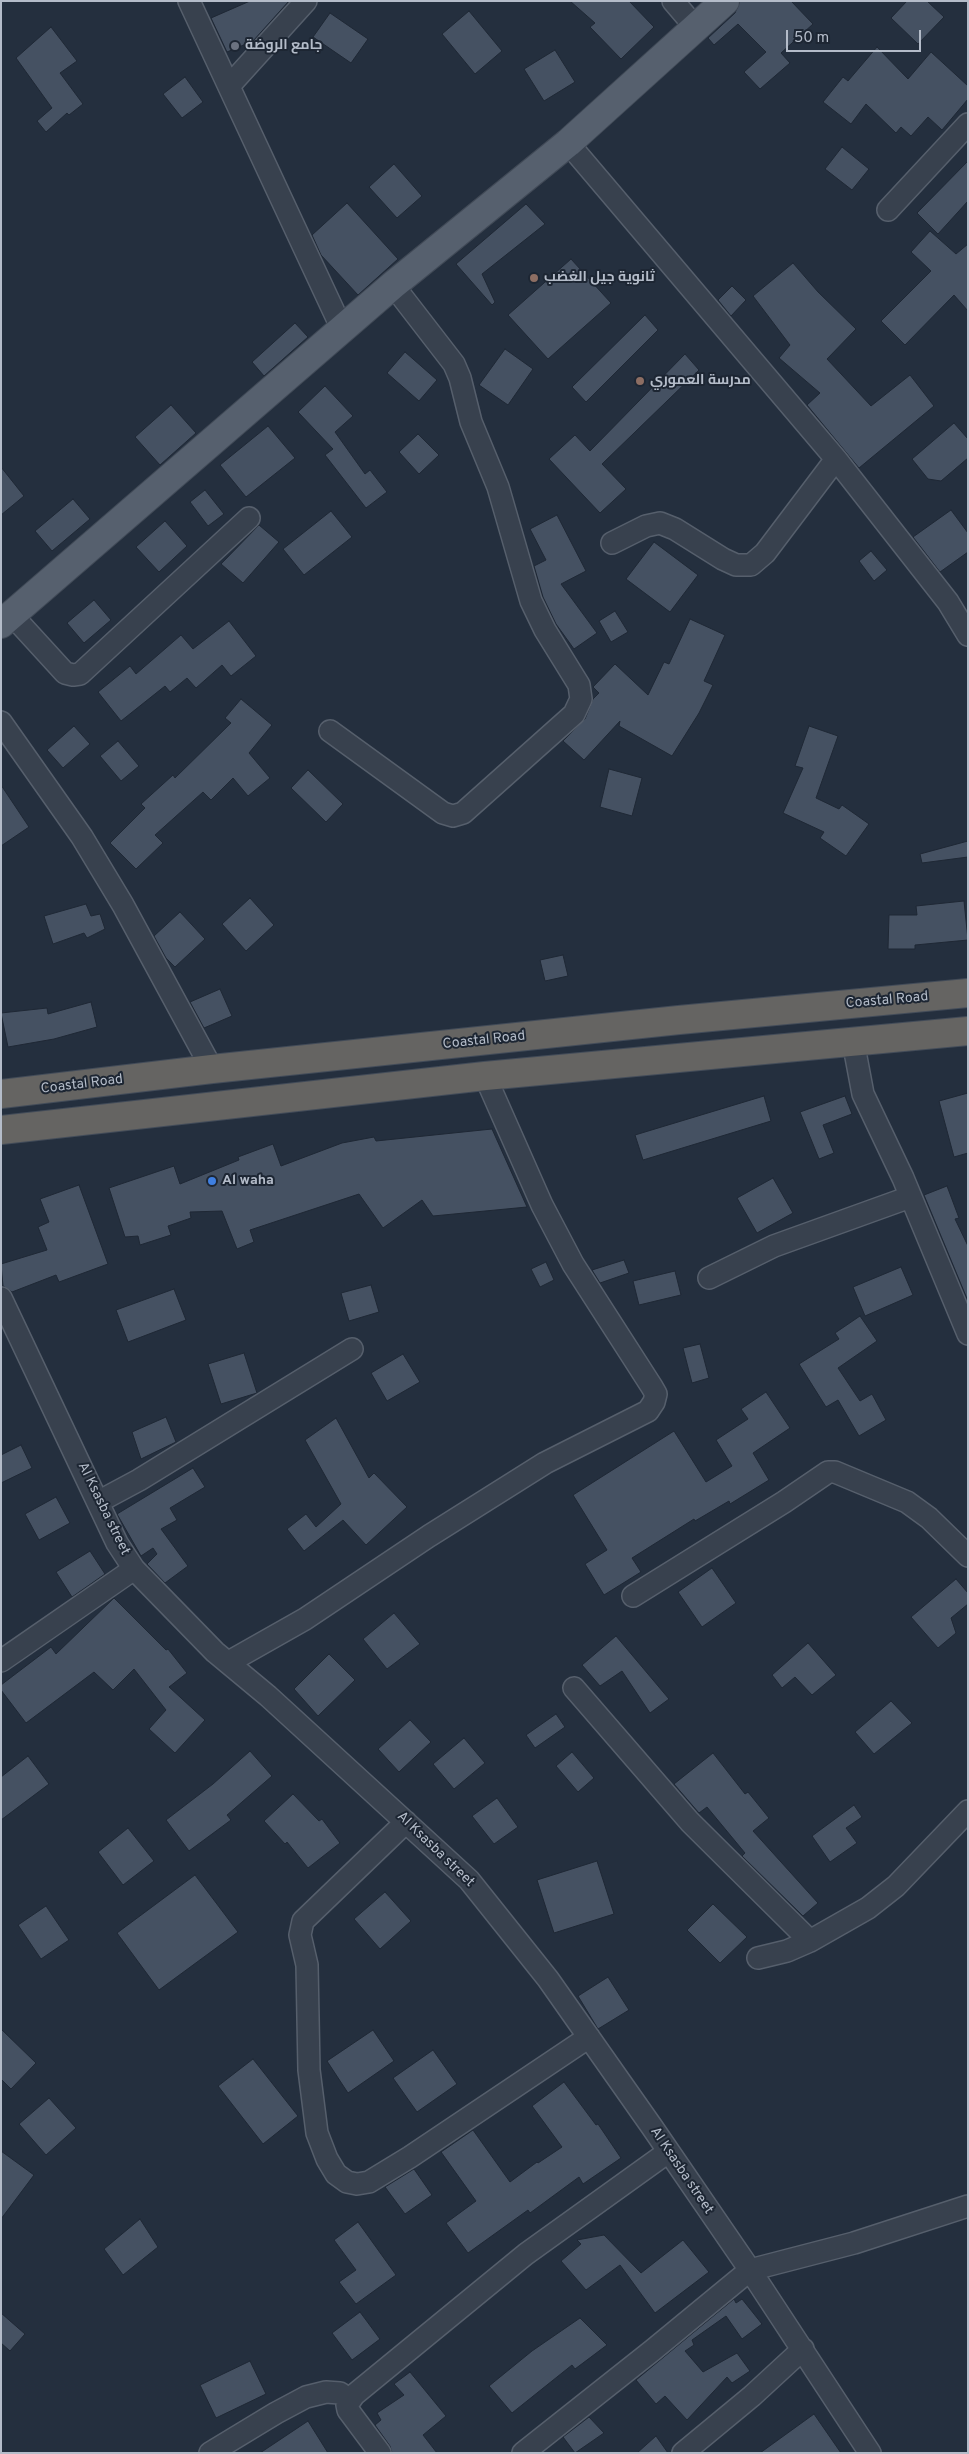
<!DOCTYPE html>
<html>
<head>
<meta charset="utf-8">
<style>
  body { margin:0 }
  #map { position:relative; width:969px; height:2454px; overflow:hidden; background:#242f3e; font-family:Overpass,sans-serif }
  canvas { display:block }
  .frame { position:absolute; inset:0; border:2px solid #b4bcc9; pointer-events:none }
  .scale { position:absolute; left:786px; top:30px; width:135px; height:22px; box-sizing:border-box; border:2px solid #b4bcc9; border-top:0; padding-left:6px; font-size:15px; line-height:18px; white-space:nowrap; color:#b4bcc9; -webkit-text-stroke:4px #1d2633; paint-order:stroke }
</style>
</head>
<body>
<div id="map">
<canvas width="969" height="2454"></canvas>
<div class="frame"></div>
<div class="scale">50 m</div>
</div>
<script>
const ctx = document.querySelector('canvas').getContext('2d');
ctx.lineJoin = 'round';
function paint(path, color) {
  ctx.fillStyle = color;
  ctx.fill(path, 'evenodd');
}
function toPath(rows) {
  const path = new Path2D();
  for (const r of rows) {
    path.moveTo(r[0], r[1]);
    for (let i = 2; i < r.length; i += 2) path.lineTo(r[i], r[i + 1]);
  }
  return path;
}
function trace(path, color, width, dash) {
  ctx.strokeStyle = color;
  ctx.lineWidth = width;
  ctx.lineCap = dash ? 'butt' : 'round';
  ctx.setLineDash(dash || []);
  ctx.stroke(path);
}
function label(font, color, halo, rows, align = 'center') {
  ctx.font = font + ' Overpass,Cairo,sans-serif';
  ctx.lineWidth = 4;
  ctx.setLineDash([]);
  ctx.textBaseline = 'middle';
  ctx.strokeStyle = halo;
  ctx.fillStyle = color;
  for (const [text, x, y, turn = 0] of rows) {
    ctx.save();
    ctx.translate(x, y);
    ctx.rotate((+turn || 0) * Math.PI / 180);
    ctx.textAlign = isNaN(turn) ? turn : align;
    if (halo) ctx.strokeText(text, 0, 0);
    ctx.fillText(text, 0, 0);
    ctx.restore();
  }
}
const building = toPath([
  [250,1,289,1,253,41,227,52,211,18,250,1],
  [570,1,629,1,654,27,621,59,590,27,595,23,570,1],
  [740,1,791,1,813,24,781,53,790,63,760,89,744,72,766,52,738,24,714,45,708,38,735,13,740,1],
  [907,1,927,1,944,17,918,44,891,18,907,1],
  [469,11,502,51,475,74,442,34,469,11],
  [330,13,368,39,351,63,313,37,330,13],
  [51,27,77,61,60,73,83,104,69,115,67,113,46,132,37,121,52,108,16,58,51,27],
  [877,47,908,79,931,52,968,86,968,99,942,130,928,117,911,136,901,127,896,133,866,104,851,124,823,102,843,77,848,81,877,47],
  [555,50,575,82,544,101,524,69,555,50],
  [185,77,203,102,182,118,163,94,185,77],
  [842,147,869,169,852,190,825,169,842,147],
  [968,161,968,201,938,234,917,213,968,161],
  [394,164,422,196,397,218,369,187,394,164],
  [347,203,398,259,358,295,321,255,312,235,347,203],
  [526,204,545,224,482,274,495,302,492,305,456,264,526,204],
  [930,231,956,254,968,244,968,311,954,295,905,345,881,321,931,271,911,252,930,231],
  [571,259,611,303,548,359,508,315,571,259],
  [793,263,818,292,856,329,827,359,871,406,910,375,934,406,859,468,807,405,820,393,779,358,790,345,753,296,793,263],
  [732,286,746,300,731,316,718,300,732,286],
  [645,315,658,330,586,402,572,387,645,315],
  [295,323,308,337,264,376,252,362,295,323],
  [505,349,533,369,508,405,479,385,505,349],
  [405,352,437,380,419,401,387,373,405,352],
  [685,354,699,370,602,464,626,489,600,513,549,459,575,435,590,451,685,354],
  [325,386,353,416,335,432,365,474,370,470,387,492,366,508,325,455,333,449,298,412,325,386],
  [171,405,196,433,160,465,135,437,171,405],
  [954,423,968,439,968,458,941,481,928,479,912,459,954,423],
  [268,426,295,458,246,497,220,465,268,426],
  [418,434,439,455,419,474,399,452,418,434],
  [1,467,24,496,1,515,1,467],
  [205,490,224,514,208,526,190,502,205,490],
  [73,499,90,519,52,551,35,531,73,499],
  [951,510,968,533,968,552,940,572,913,537,951,510],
  [331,511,352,537,304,575,283,549,331,511],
  [557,515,586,571,561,584,597,633,574,649,556,624,543,597,534,566,546,560,530,529,557,515],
  [165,521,187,546,159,572,136,547,165,521],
  [259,525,279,542,243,583,221,564,259,525],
  [654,542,698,575,670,612,626,579,654,542],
  [871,551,887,570,874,581,859,561,871,551],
  [94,600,111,620,84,643,67,623,94,600],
  [615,611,628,632,611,642,599,621,615,611],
  [690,619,725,635,704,681,713,685,699,713,672,756,619,726,620,721,584,760,563,741,585,719,593,699,599,693,593,687,615,664,648,695,664,662,669,664,690,619],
  [229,621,256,656,231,676,222,665,196,688,187,678,170,692,165,686,121,721,98,692,130,666,136,674,181,635,193,649,229,621],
  [241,699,272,725,249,753,270,778,248,796,233,778,211,800,203,792,155,835,163,843,136,869,110,843,145,808,141,804,173,775,175,778,231,723,225,718,241,699],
  [74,726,90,744,63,768,47,750,74,726],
  [809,726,838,736,816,798,839,809,842,805,869,824,846,856,820,838,824,832,783,813,803,768,795,766,809,726],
  [118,741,139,766,121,781,100,756,118,741],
  [609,769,642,778,632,816,600,807,609,769],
  [308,770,343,804,326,822,291,788,308,770],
  [1,785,29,827,1,846,1,785],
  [968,841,968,857,922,863,920,854,968,841],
  [250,898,274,925,246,951,222,924,250,898],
  [964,901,968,940,915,945,915,949,888,949,889,915,917,915,916,906,964,901],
  [86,904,91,916,100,914,105,929,87,938,84,933,53,944,44,916,86,904],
  [180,912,205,939,175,967,166,958,154,936,180,912],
  [563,955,568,976,545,981,540,960,563,955],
  [220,989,232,1016,204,1028,190,1002,220,989],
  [91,1002,97,1027,54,1039,8,1047,1,1013,47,1008,48,1014,91,1002],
  [968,1093,968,1153,954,1157,939,1101,968,1093],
  [764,1096,771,1121,643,1160,635,1135,764,1096],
  [845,1096,852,1114,823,1125,834,1153,819,1159,800,1112,845,1096],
  [492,1129,527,1207,433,1216,422,1200,383,1228,359,1194,250,1230,254,1242,237,1249,222,1211,190,1212,191,1218,168,1226,171,1235,140,1245,138,1236,125,1237,109,1188,174,1166,180,1184,239,1160,238,1157,273,1144,281,1166,342,1143,374,1137,376,1141,492,1129],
  [773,1178,793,1213,757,1233,737,1198,773,1178],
  [79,1185,108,1264,59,1282,56,1275,12,1292,3,1286,1,1264,47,1250,38,1227,49,1222,40,1199,79,1185],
  [947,1186,959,1218,955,1219,968,1246,968,1301,924,1195,947,1186],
  [624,1260,629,1273,600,1283,592,1270,624,1260],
  [546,1262,554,1280,540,1287,531,1269,546,1262],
  [901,1267,913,1295,865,1316,853,1287,901,1267],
  [675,1271,681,1295,639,1305,633,1281,675,1271],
  [371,1285,379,1312,349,1321,341,1293,371,1285],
  [174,1289,186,1320,128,1342,116,1310,174,1289],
  [860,1316,877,1341,838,1368,860,1401,872,1394,886,1420,859,1436,838,1400,826,1407,799,1364,839,1339,835,1333,860,1316],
  [700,1344,709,1378,692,1383,683,1348,700,1344],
  [244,1353,257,1393,221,1404,208,1364,244,1353],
  [403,1354,420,1382,387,1401,371,1373,403,1354],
  [766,1392,790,1428,753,1453,769,1480,730,1504,729,1501,695,1521,694,1519,632,1558,641,1572,604,1595,585,1564,607,1550,573,1495,674,1431,706,1482,732,1466,716,1440,748,1419,741,1409,766,1392],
  [166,1417,176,1442,141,1459,132,1432,166,1417],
  [336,1418,369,1478,374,1473,407,1507,366,1545,343,1520,304,1551,287,1529,306,1514,316,1527,341,1504,305,1440,336,1418],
  [21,1445,32,1468,1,1483,1,1455,21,1445],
  [193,1468,205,1487,170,1508,177,1520,161,1529,188,1566,165,1583,147,1564,157,1554,153,1548,141,1556,117,1514,193,1468],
  [56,1497,70,1523,39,1540,25,1514,56,1497],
  [90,1551,105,1574,72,1597,56,1572,90,1551],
  [712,1568,736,1603,702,1627,678,1592,712,1568],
  [956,1579,968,1593,968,1604,951,1618,956,1633,938,1648,911,1617,956,1579],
  [114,1598,166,1650,168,1649,187,1673,169,1687,205,1720,175,1753,149,1729,166,1710,134,1669,113,1690,94,1672,26,1723,1,1690,1,1685,51,1647,56,1654,114,1598],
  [394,1613,420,1644,387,1669,363,1639,394,1613],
  [616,1636,669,1699,650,1713,622,1671,600,1686,582,1665,616,1636],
  [808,1643,836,1675,812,1695,795,1677,782,1688,772,1675,808,1643],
  [329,1654,355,1680,318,1716,294,1689,329,1654],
  [891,1701,912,1723,874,1754,855,1732,891,1701],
  [556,1714,565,1727,535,1748,526,1735,556,1714],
  [410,1720,431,1742,399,1772,378,1749,410,1720],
  [464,1738,485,1763,454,1789,433,1764,464,1738],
  [250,1751,272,1776,227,1815,231,1820,189,1851,166,1820,213,1784,250,1751],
  [572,1752,594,1778,578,1792,556,1766,572,1752],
  [713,1753,745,1794,748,1792,769,1818,753,1831,818,1903,803,1916,742,1856,745,1853,707,1807,699,1813,674,1784,713,1753],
  [28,1756,49,1784,1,1820,1,1777,28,1756],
  [293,1794,319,1821,322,1819,340,1843,308,1868,287,1842,285,1844,264,1821,293,1794],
  [497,1798,518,1827,494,1844,472,1816,497,1798],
  [854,1805,862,1817,846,1828,857,1843,830,1862,812,1836,854,1805],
  [128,1828,154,1861,123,1885,98,1852,128,1828],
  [597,1861,614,1914,554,1933,537,1880,597,1861],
  [195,1875,238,1932,159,1990,117,1933,195,1875],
  [385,1892,411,1921,380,1949,354,1919,385,1892],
  [713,1904,747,1937,720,1963,687,1930,713,1904],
  [46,1906,69,1940,41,1959,18,1925,46,1906],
  [608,1977,629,2010,598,2029,578,1996,608,1977],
  [1,2029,36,2063,11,2089,1,2079,1,2029],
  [373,2030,394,2061,348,2093,327,2061,373,2030],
  [433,2050,457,2084,417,2112,393,2078,433,2050],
  [253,2059,298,2116,263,2144,218,2086,253,2059],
  [564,2082,596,2125,598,2124,621,2158,583,2184,579,2177,530,2213,528,2210,468,2253,446,2223,476,2201,441,2152,473,2130,510,2182,537,2162,538,2163,562,2147,532,2106,564,2082],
  [49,2098,76,2128,46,2155,19,2124,49,2098],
  [1,2151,34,2175,1,2219,1,2151],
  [414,2169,432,2195,405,2214,385,2187,414,2169],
  [140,2219,158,2247,123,2275,104,2249,140,2219],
  [358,2222,396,2275,356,2304,339,2282,356,2270,334,2240,358,2222],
  [604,2235,641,2273,683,2240,709,2272,655,2313,620,2265,586,2290,561,2261,581,2244,577,2240,604,2235],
  [734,2299,736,2303,742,2299,762,2324,742,2339,726,2316,692,2340,694,2345,685,2351,703,2372,737,2353,750,2371,732,2383,727,2377,687,2420,665,2396,656,2404,636,2380,734,2299],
  [360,2312,380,2339,352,2360,332,2333,360,2312],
  [1,2313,25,2334,10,2351,1,2343,1,2313],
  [580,2318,607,2345,575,2369,572,2365,512,2413,489,2386,532,2351,580,2318],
  [250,2361,266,2394,216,2418,200,2385,250,2361],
  [410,2372,446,2416,423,2435,437,2453,392,2453,390,2446,375,2425,381,2420,377,2413,404,2395,394,2384,410,2372],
  [814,2414,841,2453,760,2453,814,2414],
  [589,2417,604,2433,575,2453,563,2437,589,2417],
  [308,2421,328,2453,260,2453,308,2421],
  [656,2436,668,2453,637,2453,656,2436]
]);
paint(building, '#455162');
trace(building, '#1f2835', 1);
const minor = toPath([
  [189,1,342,329],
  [673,1,696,28],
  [230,85,306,1],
  [568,143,836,459,948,602,968,635],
  [888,210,968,124],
  [612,543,646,526,660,523,675,529,723,559,736,565,751,565,765,553,836,459],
  [12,615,65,673,73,675,80,674,249,518],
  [1,722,82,837,123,905,212,1069],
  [330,731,443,813,453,816,463,813,574,714,581,699,579,685,545,630,531,601,498,487,471,422,460,378,454,364,393,285],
  [853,1041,863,1094,903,1178,968,1334],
  [709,1278,774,1246,910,1197],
  [1,1298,117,1543,134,1569,215,1652,268,1696,469,1880,548,1979,652,2127,750,2270,870,2453],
  [98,1502,139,1480,352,1349],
  [633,1596,784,1502,828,1472,835,1472,907,1502,929,1518,968,1556],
  [1,1661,134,1569],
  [229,1662,305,1619,429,1536,545,1463,648,1411,654,1402,656,1394,652,1387,573,1264,542,1205,485,1076],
  [574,1688,690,1822,810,1941],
  [406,1822,303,1921,300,1935,307,1965,309,2070,317,2133,327,2159,336,2174,347,2182,357,2184,369,2182,410,2157,589,2037],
  [758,1958,787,1951,810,1941,868,1908,896,1886,968,1811],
  [210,2453,276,2413,306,2397,326,2392,340,2393,349,2400],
  [380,2453,348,2410,347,2405,354,2395,526,2254,668,2152],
  [523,2453,653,2350,750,2270,854,2243,968,2206],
  [683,2453,752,2396,803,2349]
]);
const primary = toPath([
  [1,624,393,285,568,143,725,1]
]);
const trunk = toPath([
  [1,1094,212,1069,679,1020,968,993],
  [1,1130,485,1076,968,1031]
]);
trace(minor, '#565f6c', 24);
trace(primary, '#414a57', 30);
trace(trunk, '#434c59', 30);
trace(minor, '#38414e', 21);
trace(primary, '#56606e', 28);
trace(trunk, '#656462', 28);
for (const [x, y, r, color] of [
  [235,46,5,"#6b7280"],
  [534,278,5,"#8d6e63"],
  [640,381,5,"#8d6e63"],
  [212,1181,5,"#3f7fe0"]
]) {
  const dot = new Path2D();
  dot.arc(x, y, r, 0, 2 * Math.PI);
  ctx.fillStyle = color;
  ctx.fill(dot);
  trace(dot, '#1d2633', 2);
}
label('bold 14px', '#b4bcc9', '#1d2633', [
  ["جامع الروضة",245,46],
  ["ثانوية جيل الغضب",544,278],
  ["مدرسة العموري",650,381],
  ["Al waha",222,1181]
], 'left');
label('14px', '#b4bcc9', '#1d2633', [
  ["Coastal Road",887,1001,-5],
  ["Coastal Road",484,1041,-6],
  ["Coastal Road",82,1085,-7],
  ["Al Ksasba street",103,1509,64],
  ["Al Ksasba street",435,1850,44],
  ["Al Ksasba street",681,2171,56]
]);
</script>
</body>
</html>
